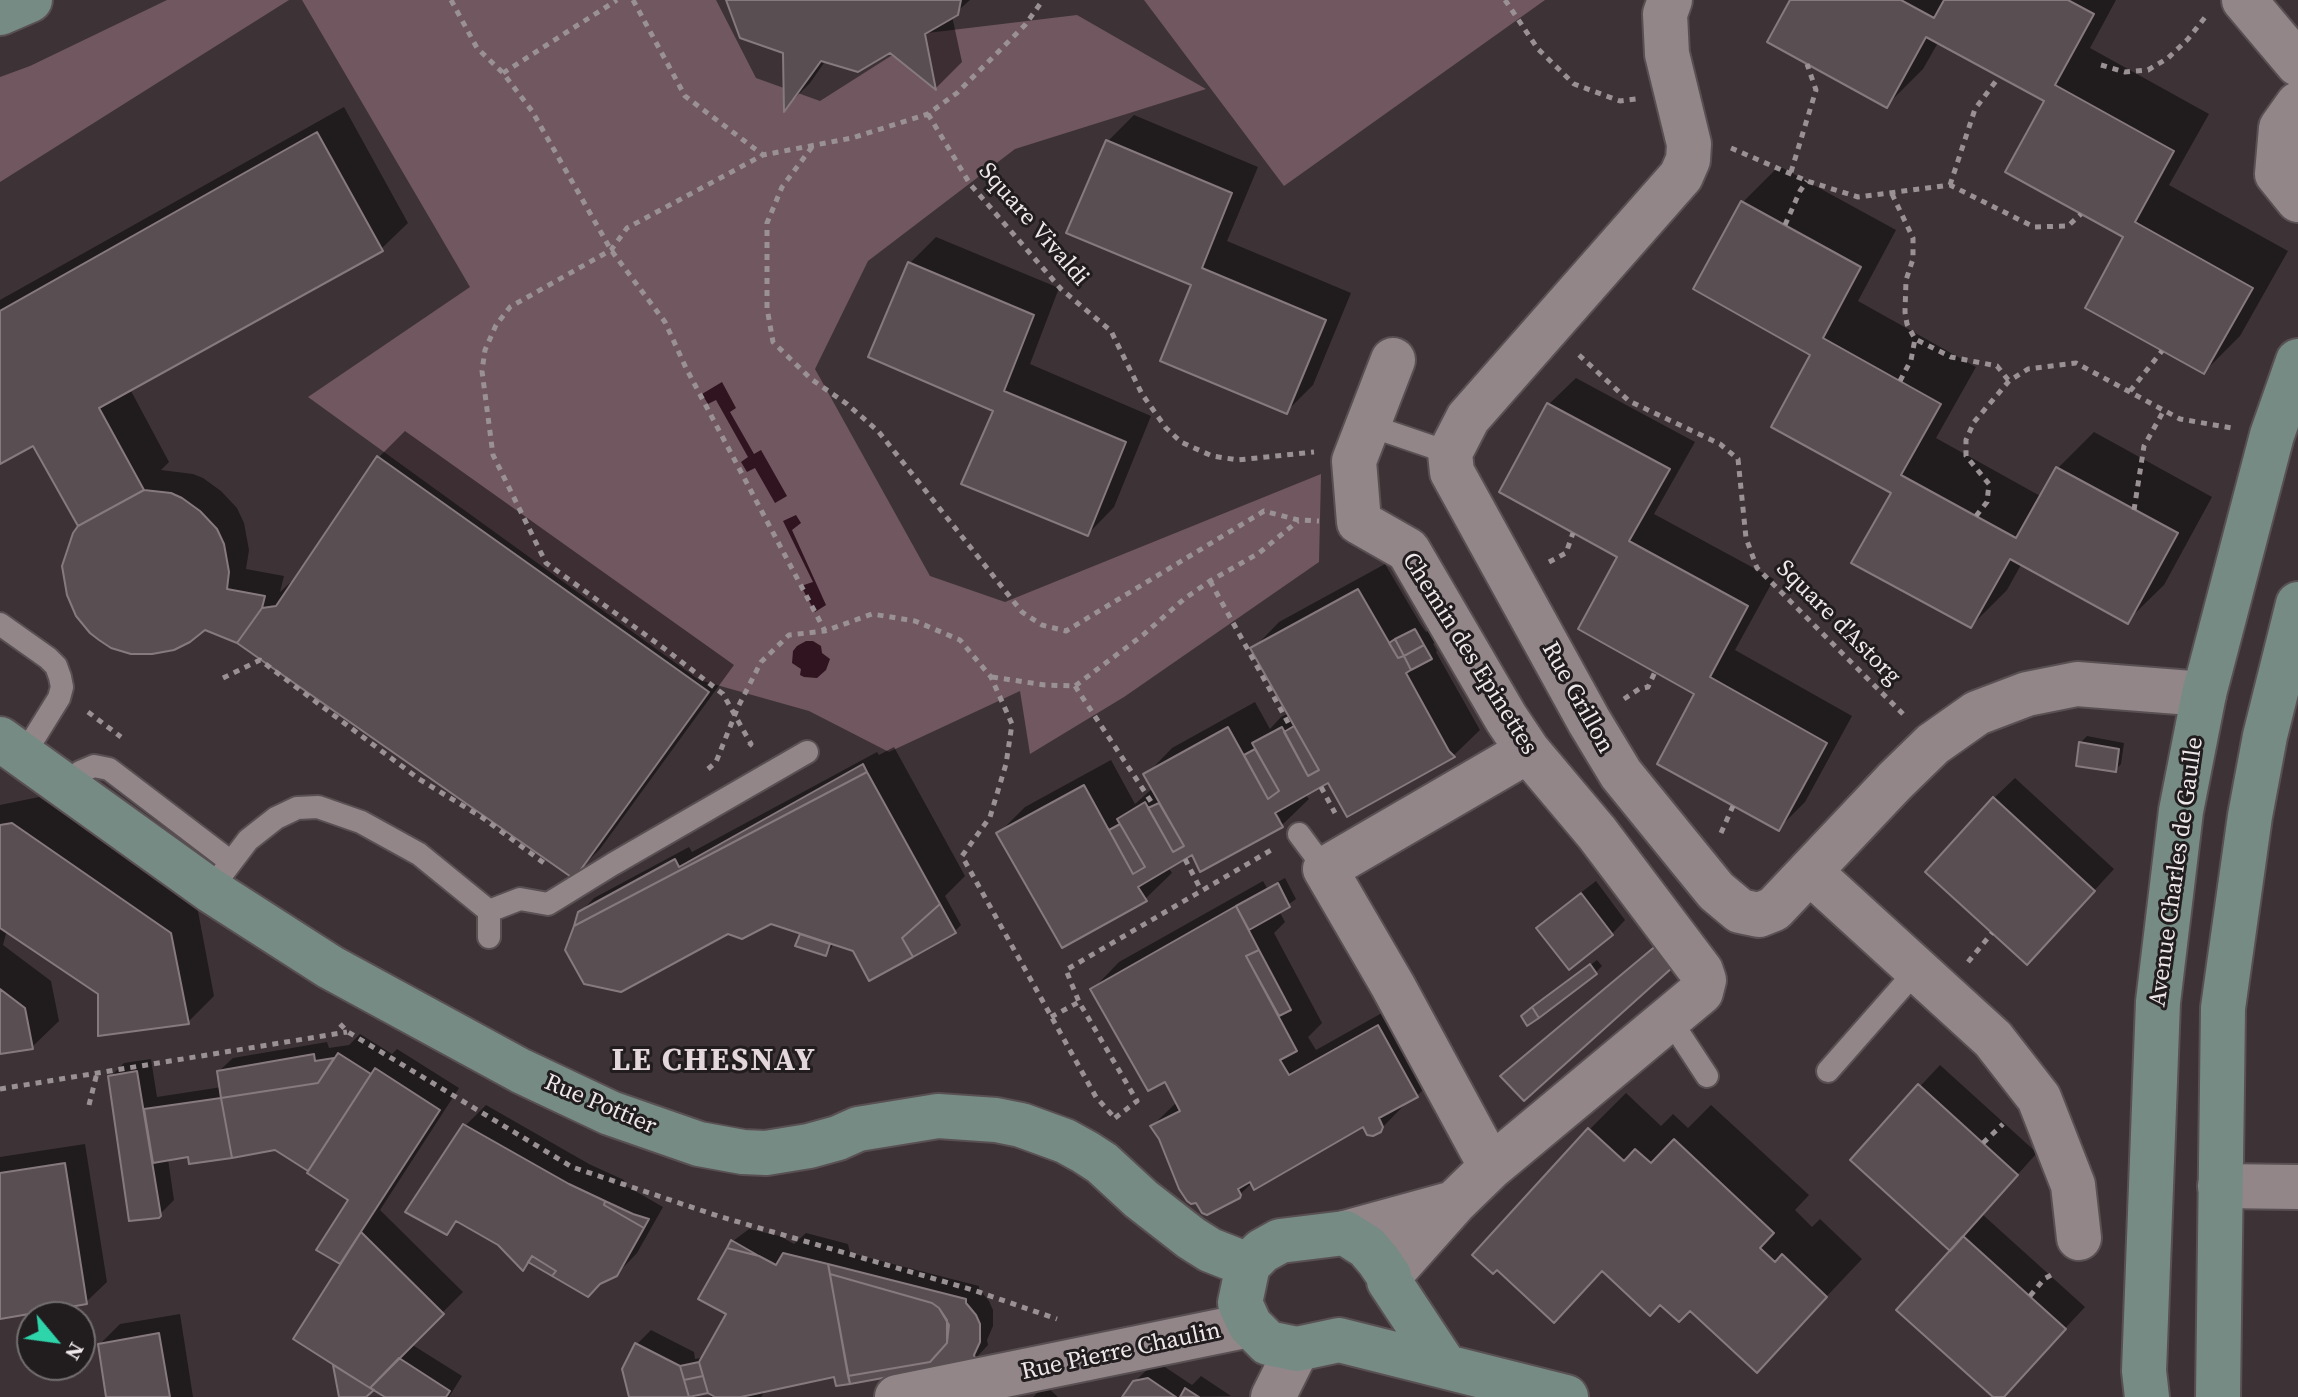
<!DOCTYPE html>
<html>
<head>
<meta charset="utf-8">
<style>
  body { margin:0 }
  #map { position:relative; width:2298px; height:1397px; overflow:hidden; background:#3d3336; font-family:"Source Serif 4",serif }
  canvas { display:block }
  .north { position:absolute; left:16px; top:1301px; width:80px; height:80px; box-sizing:border-box; background:#211c1e; border:2px solid #736e70; border-radius:50%; rotate:119deg; font-size:22px; font-weight:700; line-height:32px; text-align:center; color:#efe8ea }
  .north::after { content:''; display:block; margin:auto; width:28px; height:36px; background:#2ed4aa; clip-path:polygon(50% 0,100% 100%,50% 72%,0 100%) }
</style>
</head>
<body>
<div id="map">
<canvas width="2298" height="1397"></canvas>
<div class="north">N</div>
</div>
<script>
const ctx = document.querySelector('canvas').getContext('2d');
ctx.lineJoin = 'round';
function paint(path, color) {
  ctx.fillStyle = color;
  ctx.fill(path, 'evenodd');
}
function toPath(rows) {
  const path = new Path2D();
  for (const r of rows) {
    path.moveTo(r[0], r[1]);
    for (let i = 2; i < r.length; i += 2) path.lineTo(r[i], r[i + 1]);
  }
  return path;
}
function trace(path, color, width, dash) {
  ctx.strokeStyle = color;
  ctx.lineWidth = width;
  ctx.lineCap = dash ? 'butt' : 'round';
  ctx.setLineDash(dash || []);
  ctx.stroke(path);
}
function label(font, color, halo, rows, align = 'center') {
  ctx.font = font + ' "Source Serif 4",serif';
  ctx.lineWidth = 6;
  ctx.setLineDash([]);
  ctx.textBaseline = 'middle';
  ctx.strokeStyle = halo;
  ctx.fillStyle = color;
  for (const [text, x, y, turn = 0] of rows) {
    ctx.save();
    ctx.translate(x, y);
    ctx.rotate((+turn || 0) * Math.PI / 180);
    ctx.textAlign = isNaN(turn) ? turn : align;
    if (halo) ctx.strokeText(text, 0, 0);
    ctx.fillText(text, 0, 0);
    ctx.restore();
  }
}
paint(toPath([
  [167,0,289,0,0,182,0,77,30,66],
  [302,0,716,0,756,78,820,101,927,33,1077,15,1206,89,1015,149,868,261,815,369,930,576,1005,602,1321,474,1319,562,1124,697,1030,754,1020,691,889,752,809,711,699,680,308,397,470,287],
  [1144,0,1545,0,1284,186]
]), '#715760');
paint(toPath([
  [722,382,736,408,730,412,754,454,761,450,787,496,775,503,755,468,747,472,741,462,748,457,716,400,708,404,702,394],
  [796,515,801,523,792,530,826,605,815,612,801,586,813,582,783,521],
  [806,641,813,641,821,646,822,653,830,659,826,670,817,678,804,677,800,675,801,669,792,663,793,651,797,646]
]), '#30141f');
paint(toPath([
  [728,0,970,0,952,16,962,62,936,88,891,51,826,60,810,83,786,107,785,51],
  [1792,0,2116,0,2090,48,2209,114,2169,185,2288,251,2240,336,2204,372,2047,100,1939,41,1923,69,1887,105],
  [344,107,408,223,381,249,130,389,169,462,161,470,193,474,203,478,221,491,237,508,244,523,249,550,246,569,284,576,280,592,291,582,295,581,379,457,405,431,734,665,600,849,573,876,82,524,34,443,0,462,0,300],
  [1134,115,1258,167,1227,241,1351,293,1313,385,1286,412,1193,284,1108,141],
  [1779,166,1896,230,1858,301,1976,367,1936,438,2042,497,2058,468,2094,432,2212,497,2164,585,2127,621,2022,563,2007,590,1971,626,1812,354,1695,289,1743,202],
  [936,237,1059,288,1030,364,1151,416,1114,507,1088,534,995,410,910,263],
  [1576,378,1695,442,1654,514,1774,579,1735,650,1852,716,1805,802,1779,828,1697,693,1620,557,1549,404],
  [1385,564,1421,625,1426,632,1430,630,1436,642,1433,644,1437,651,1436,652,1480,730,1453,756,1329,780,1305,794,1309,799,1282,825,1201,870,1192,853,1168,867,1172,873,1145,899,999,833,1025,807,1111,760,1135,804,1153,788,1146,775,1172,748,1255,702,1270,729,1281,717,1289,713,1253,649,1279,622],
  [1271,804,1281,820,1276,820],
  [2087,736,2124,743,2121,764,2115,770,2081,742],
  [894,747,965,876,945,896,961,925,955,931,854,949,833,942,832,947,826,954,802,935,804,932,770,921,727,932,580,913,594,898,689,847,692,852,877,752,879,755],
  [2015,778,2114,869,2047,942,1994,798],
  [39,797,197,906,214,996,188,1022,100,993,7,930,3,945,51,981,59,1021,32,1047,0,1052,0,805],
  [1285,878,1296,899,1279,911,1285,922,1274,933,1322,1023,1308,1037,1316,1050,1405,1000,1443,1069,1417,1096,1409,1100,1380,1130,1364,1125,1252,1183,1238,1196,1161,1138,1152,1126,1177,1102,1165,1080,1093,989,1119,962,1263,881,1267,888],
  [1596,881,1625,920,1612,934,1539,928,1553,914],
  [1597,960,1602,966,1595,973,1530,1010],
  [360,1034,392,1054,397,1049,459,1088,380,1210,463,1292,411,1344,462,1376,449,1397,388,1397,373,1388,363,1397,341,1397,335,1365,343,1264,319,1249,351,1199,276,1148,190,1155,168,1159,174,1200,158,1216,110,1077,124,1063,151,1059,157,1097,222,1087,219,1071,233,1058,327,1042,329,1048,349,1045],
  [1940,1065,2037,1153,1982,1214,2085,1307,2001,1397,1996,1397,1953,1251,1852,1159],
  [1626,1093,1661,1126,1673,1114,1688,1128,1711,1105,1809,1195,1795,1210,1812,1227,1820,1219,1862,1259,1757,1370,1690,1308,1660,1303,1604,1270,1554,1320,1497,1267,1475,1254,1590,1129],
  [486,1105,589,1164,624,1180,623,1184,663,1207,637,1253,616,1275,530,1261,523,1268,500,1244,459,1220,447,1233,465,1126],
  [85,1144,107,1282,86,1302,0,1317,0,1157],
  [749,1229,780,1236,794,1244,806,1233,848,1244,850,1253,979,1286,979,1289,989,1301,993,1310,993,1326,987,1340,988,1345,975,1359,836,1375,766,1390,761,1397,711,1397,708,1391,696,1394,696,1397,631,1397,624,1369,637,1344,651,1330,694,1352,695,1359,704,1357,728,1313,733,1241],
  [180,1314,193,1397,108,1397,100,1344,120,1324],
  [1162,1365,1192,1385,1201,1376,1231,1396,1125,1397,1134,1382,1149,1368],
  [1045,1385,1058,1397,1033,1397]
]), '#0007');
const building = toPath([
  [726,0,961,0,958,15,925,34,936,90,890,53,858,72,821,61,784,112,783,53,740,38,726,0],
  [1790,0,1901,0,1934,18,1944,0,2068,0,2094,14,2055,85,2174,151,2135,222,2253,288,2204,374,2085,308,2123,237,2005,172,2044,101,1926,37,1887,108,1767,42,1790,0],
  [317,132,383,251,99,408,144,490,78,526,33,446,0,464,0,311,317,132],
  [1106,140,1232,193,1202,268,1326,320,1287,414,1160,361,1191,285,1066,233,1106,140],
  [1741,201,1861,267,1823,338,1941,404,1901,475,2016,538,2056,467,2178,533,2128,624,2010,559,1971,628,1851,563,1891,493,1771,427,1810,355,1693,289,1741,201],
  [908,262,1034,315,1004,391,1126,442,1088,536,961,484,993,411,868,357,908,262],
  [1547,403,1670,469,1629,541,1748,606,1710,677,1827,743,1779,831,1657,764,1694,694,1578,629,1617,557,1499,492,1547,403],
  [377,456,709,692,574,879,237,643,262,608,276,606,377,456],
  [144,490,171,493,182,498,200,511,217,529,224,544,229,572,227,589,265,596,262,608,237,643,205,630,190,642,174,650,152,654,131,654,111,648,99,640,90,633,76,616,67,595,62,566,73,533,78,526,144,490],
  [1358,589,1398,658,1404,656,1411,670,1406,673,1449,751,1455,757,1347,817,1328,783,1275,813,1283,827,1200,872,1192,855,1138,887,1147,901,1062,948,996,833,1084,785,1133,874,1145,867,1117,819,1145,802,1173,852,1184,846,1143,774,1228,727,1268,799,1279,791,1252,743,1282,727,1308,776,1319,770,1250,648,1358,589],
  [1415,629,1424,645,1404,656,1395,639,1415,629],
  [1395,639,1404,656,1398,658,1389,643,1395,639],
  [1424,645,1432,659,1411,670,1404,656,1424,645],
  [1294,726,1319,770,1308,776,1284,732,1294,726],
  [2079,742,2119,749,2116,772,2076,766,2079,742],
  [1255,749,1279,791,1268,799,1244,755,1255,749],
  [863,764,867,772,574,926,578,912,675,859,679,867,863,764],
  [867,772,940,904,902,938,913,957,869,981,853,951,771,924,742,939,728,934,621,992,584,984,565,950,574,926,867,772],
  [1993,797,2095,891,2027,965,1925,872,1993,797],
  [1159,803,1184,846,1173,852,1148,808,1159,803],
  [12,823,171,933,189,1024,98,1036,98,994,0,928,0,825,12,823],
  [1120,824,1145,867,1133,874,1109,830,1120,824],
  [1278,883,1290,907,1249,930,1236,906,1278,883],
  [1581,893,1613,935,1569,970,1536,928,1581,893],
  [940,904,956,933,913,957,902,938,940,904],
  [1236,906,1259,950,1246,956,1297,1051,1280,1060,1289,1075,1378,1025,1418,1097,1379,1118,1383,1127,1381,1132,1373,1136,1367,1135,1363,1127,1254,1190,1250,1182,1238,1189,1241,1195,1240,1198,1207,1215,1202,1213,1196,1203,1191,1204,1187,1201,1179,1189,1159,1139,1150,1126,1180,1111,1165,1082,1148,1091,1090,989,1236,906],
  [800,934,830,944,826,956,795,946,800,934],
  [1658,944,1673,967,1524,1101,1500,1076,1658,944],
  [1259,950,1291,1010,1279,1016,1246,956,1259,950],
  [1590,964,1597,974,1539,1018,1532,1007,1590,964],
  [0,989,25,1008,33,1049,0,1054,0,989],
  [1532,1007,1539,1018,1527,1026,1521,1016,1532,1007],
  [338,1053,371,1074,308,1171,275,1150,232,1158,221,1098,318,1083,338,1053],
  [314,1054,315,1061,334,1058,318,1083,221,1098,217,1071,314,1054],
  [375,1068,440,1110,340,1264,316,1250,348,1200,307,1173,375,1068],
  [137,1071,161,1216,159,1218,129,1221,108,1076,137,1071],
  [1918,1084,2018,1175,1950,1251,1850,1160,1918,1084],
  [221,1098,232,1158,189,1164,188,1157,153,1163,144,1109,221,1098],
  [463,1124,569,1184,605,1201,604,1205,644,1228,617,1276,600,1284,588,1297,552,1276,556,1271,532,1256,523,1271,498,1245,456,1221,447,1235,405,1212,463,1124],
  [1588,1128,1624,1161,1635,1149,1651,1163,1674,1139,1774,1233,1760,1248,1775,1262,1782,1254,1827,1297,1757,1373,1690,1311,1679,1322,1660,1305,1650,1316,1602,1271,1554,1323,1497,1270,1493,1274,1472,1255,1588,1128],
  [65,1163,87,1304,0,1319,0,1173,65,1163],
  [605,1201,633,1214,649,1219,644,1228,604,1205,605,1201],
  [361,1232,444,1314,370,1388,293,1339,361,1232],
  [1963,1236,2066,1329,2004,1397,1993,1397,1896,1310,1963,1236],
  [731,1240,759,1256,727,1248,731,1240],
  [727,1248,759,1256,776,1265,783,1253,828,1264,850,1384,836,1386,834,1377,741,1397,715,1397,708,1393,699,1362,726,1314,698,1299,727,1248],
  [532,1256,556,1271,552,1276,528,1262,532,1256],
  [828,1264,966,1299,966,1303,976,1315,980,1324,980,1342,974,1355,976,1361,850,1384,848,1376,930,1362,947,1343,949,1325,939,1308,932,1303,830,1274,828,1264],
  [830,1274,932,1303,939,1308,947,1320,947,1343,930,1362,848,1376,830,1274],
  [159,1333,170,1397,106,1397,98,1344,159,1333],
  [635,1343,680,1366,689,1397,629,1397,622,1369,635,1343],
  [399,1358,450,1391,446,1397,385,1397,370,1388,399,1358],
  [699,1362,703,1376,684,1380,680,1366,699,1362],
  [333,1365,370,1388,374,1390,366,1397,339,1397,333,1365],
  [703,1376,708,1393,689,1397,684,1380,703,1376],
  [1148,1378,1176,1397,1122,1397,1133,1381,1148,1378],
  [1185,1388,1199,1397,1180,1397,1185,1388]
]);
paint(building, '#594e51');
trace(building, '#867a7e', 2);
const lane = toPath([
  [1368,425,1450,453],
  [0,624,48,658,56,666,60,677,62,687,59,698,23,756],
  [65,786,80,772,94,766,109,769,231,862],
  [1299,834,1325,869],
  [210,890,248,840,276,818,297,808,318,807,361,822,419,854,489,911],
  [489,911,520,899,548,904,613,864,807,752],
  [489,911,489,937],
  [1669,1018,1707,1076],
  [1828,1071,1916,971]
]);
const street = toPath([
  [1670,0,1665,14,1667,54,1689,144,1688,160,1681,176,1468,418,1450,453,1452,472,1589,721,1621,774,1716,891,1740,911,1759,915,1774,909,1895,781,1933,744,1977,713,2027,694,2077,684,2204,694],
  [2244,0,2298,64],
  [2298,104,2281,128,2277,174,2298,200],
  [1810,872,1993,1039,2039,1098,2073,1185,2079,1238],
  [1491,1167,1393,986,1325,869,1528,751],
  [2220,1186,2298,1187],
  [1345,1233,1454,1203],
  [1389,1276,1454,1203,1491,1167,1701,992,1704,980,1701,971,1597,833,1528,751,1506,718,1408,550,1359,522,1354,461,1393,360],
  [897,1397,1250,1325],
  [1273,1397,1297,1349]
]);
const secondary = toPath([
  [0,13,30,0],
  [0,739,210,890,330,967,521,1071,610,1113,699,1144,743,1152,766,1153,809,1146,838,1138,858,1129,938,1116,996,1120,1021,1125,1065,1141,1085,1152,1102,1163,1141,1199,1191,1238,1210,1250,1248,1265],
  [1445,1366,1389,1281,1389,1276,1378,1260,1367,1247,1345,1233,1280,1241,1262,1251,1248,1265,1240,1303,1250,1325,1268,1343,1297,1349,1339,1340,1566,1397],
  [2147,1397,2144,1371,2158,1002,2181,811,2204,694,2272,435,2298,361],
  [2218,1397,2223,1008,2250,816,2265,736,2298,604]
]);
trace(lane, '#595053', 26);
trace(street, '#595053', 48);
trace(secondary, '#595053', 48);
trace(toPath([
  [451,0,477,48,503,73,532,111,611,250,665,322,686,368,825,631,872,614,915,621,960,640,991,677,1012,724,1006,764,990,817,962,856,1096,1097,1113,1116],
  [633,0,685,96,763,155],
  [1505,0,1538,49,1574,84,1620,101,1636,99],
  [2101,65,2125,72,2148,70,2168,58,2188,39,2206,16],
  [503,73,617,0],
  [928,114,970,184,1061,289,1111,331,1142,394,1166,428,1181,442,1212,456,1238,460,1314,452],
  [812,147,782,187,767,223,767,308,773,342,811,379,847,404,878,431,1022,612,1042,625,1066,631,1264,511,1298,520,1319,521],
  [1731,148,1807,181,1858,197,1950,185,2034,227,2068,226,2081,214],
  [1791,172,1816,90,1807,64],
  [1950,185,1975,109,1999,77],
  [1892,194,1913,238,1913,259,1906,280,1905,312,1907,324,1915,339,1951,357,1997,366,2009,381],
  [1785,225,1800,191,1807,181],
  [1579,355,1629,401,1720,444,1738,459,1746,538,1757,568,1903,714],
  [1900,381,1911,360,1915,339],
  [2130,391,2162,351],
  [2134,510,2144,446,2164,410],
  [1976,516,1987,502,1989,484,1966,456,1966,440,1974,422,2009,381,2028,369,2076,363,2180,419,2232,428],
  [1549,562,1566,553,1573,533],
  [1210,581,1291,728],
  [992,677,1045,685,1075,686,1143,635,1184,599,1210,581,1259,553,1298,521],
  [223,678,260,660,419,779,483,818,548,866],
  [1075,686,1154,806],
  [1624,699,1639,689,1648,687,1655,672],
  [88,712,121,737],
  [749,746,751,744,723,694,665,649,546,563,493,455,482,371,485,350,496,325,510,307,611,250,627,228,763,155,852,138,928,114,957,93,1025,25,1043,0],
  [708,769,716,762,738,707,761,662,789,635,825,631],
  [1321,787,1335,813],
  [1721,833,1733,806],
  [1185,859,1201,890],
  [1968,962,1992,933],
  [1051,1017,1079,1002],
  [340,1024,348,1032,572,1167,718,1216,973,1290,1057,1319],
  [0,1089,347,1032],
  [89,1105,97,1073],
  [1115,1118,1137,1101,1079,1002,1066,970,1273,849],
  [1983,1143,2003,1124],
  [2030,1296,2044,1279,2055,1273]
]), '#9a9194', 5, [6, 6]);
trace(lane, '#928689', 22);
trace(street, '#928689', 44);
trace(secondary, '#778b85', 44);
label('24px', '#efe8ea', '#211c1e', [
  ["Square Vivaldi",1033,225,49],
  ["Square d'Astorg",1838,623,45],
  ["Chemin des Epinettes",1469,654,58],
  ["Rue Grillon",1577,698,61],
  ["Avenue Charles de Gaulle",2177,872,-82],
  ["Rue Pottier",600,1105,23],
  ["Rue Pierre Chaulin",1121,1352,-12]
]);
ctx.letterSpacing = '2px';
label('bold 32px', '#e4d7db', '#211c1e', [
  ["LE CHESNAY",714,1062]
]);
ctx.letterSpacing = '0px';
</script>
</body>
</html>
